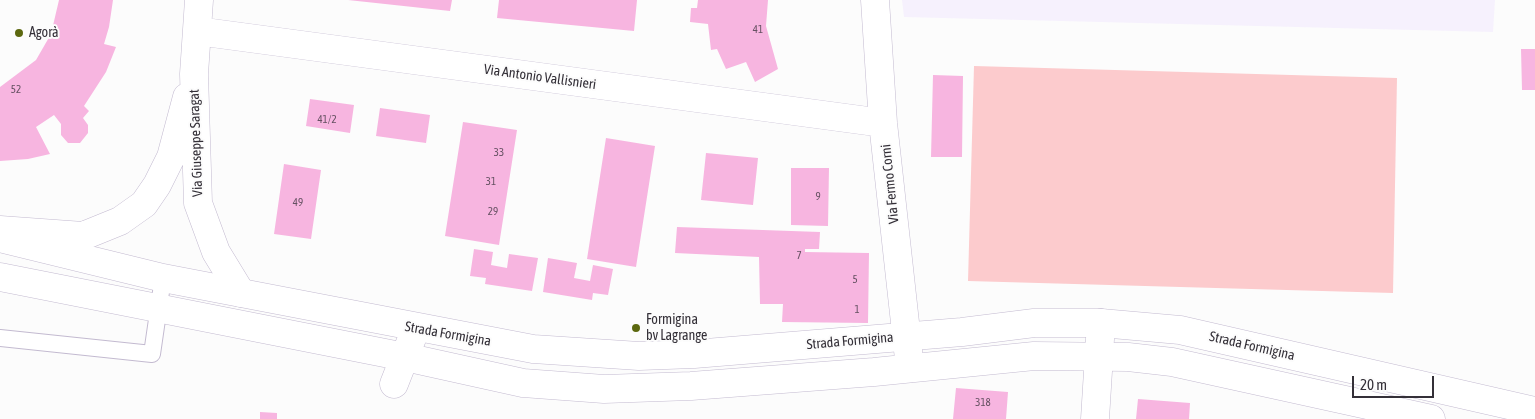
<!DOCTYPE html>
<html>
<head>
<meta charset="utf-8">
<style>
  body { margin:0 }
  #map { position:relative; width:1535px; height:419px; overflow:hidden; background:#fcfcfc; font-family:"Asap Condensed",sans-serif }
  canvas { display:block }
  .scale { position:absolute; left:1352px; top:376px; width:82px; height:22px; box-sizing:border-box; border:2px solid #343038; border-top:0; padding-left:6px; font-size:15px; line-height:18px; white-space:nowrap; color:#343038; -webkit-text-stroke:4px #fcfcfc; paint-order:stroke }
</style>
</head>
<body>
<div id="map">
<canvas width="1535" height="419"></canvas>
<div class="scale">20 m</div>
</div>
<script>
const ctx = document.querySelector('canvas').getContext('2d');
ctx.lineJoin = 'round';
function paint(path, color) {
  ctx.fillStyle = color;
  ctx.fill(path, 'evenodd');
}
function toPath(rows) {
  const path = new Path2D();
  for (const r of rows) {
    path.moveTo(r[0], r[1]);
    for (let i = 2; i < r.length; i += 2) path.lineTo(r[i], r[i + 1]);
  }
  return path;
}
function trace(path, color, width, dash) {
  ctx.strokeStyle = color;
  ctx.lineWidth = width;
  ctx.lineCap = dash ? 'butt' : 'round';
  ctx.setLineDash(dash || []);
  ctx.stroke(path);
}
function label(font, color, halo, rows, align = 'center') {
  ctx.font = font + ' "Asap Condensed",sans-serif';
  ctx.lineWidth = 4;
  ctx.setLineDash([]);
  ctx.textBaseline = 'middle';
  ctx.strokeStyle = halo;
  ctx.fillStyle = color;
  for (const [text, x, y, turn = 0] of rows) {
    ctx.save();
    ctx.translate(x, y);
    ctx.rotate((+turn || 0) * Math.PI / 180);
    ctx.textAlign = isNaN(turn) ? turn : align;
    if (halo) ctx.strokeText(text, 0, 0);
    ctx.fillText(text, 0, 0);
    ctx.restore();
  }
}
paint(toPath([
  [902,0,1495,0,1493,32,904,17]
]), '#f6f1fd');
paint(toPath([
  [974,66,1397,78,1393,293,968,281]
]), '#fccbcd');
paint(toPath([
  [59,0,113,0,109,27,104,44,116,47,106,72,84,106,89,111,83,118,88,125,88,133,80,143,68,143,61,135,61,124,54,115,36,127,50,154,28,159,0,161,0,87,36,60,51,34],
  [348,0,452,0,450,11],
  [499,0,637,0,634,31,497,18],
  [698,0,768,0,766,26,778,69,755,82,746,62,726,69,717,49,711,50,708,24,690,22,691,8,697,8],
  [1521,49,1535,49,1535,90,1522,90],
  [933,75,963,76,962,157,931,157],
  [310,99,354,105,350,133,306,126],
  [380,108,430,115,426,143,376,136],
  [463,122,517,130,499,245,445,236],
  [606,138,655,146,636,267,587,259],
  [706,153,758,158,753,205,701,200],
  [284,164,321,170,311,239,274,234],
  [791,168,829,168,828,226,791,225],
  [677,227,820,232,819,249,805,249,805,252,869,253,868,323,782,322,783,304,760,304,759,257,675,253],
  [474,249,493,252,491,265,507,268,509,254,538,258,532,291,485,284,486,278,470,276],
  [548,258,577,263,574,278,590,281,593,265,613,269,608,295,593,293,592,300,543,292],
  [956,388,1008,392,1006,419,953,419],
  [1138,399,1190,403,1189,419,1136,419],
  [260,412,277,413,277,419,260,419]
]), '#f7b5e0');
const service = toPath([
  [0,338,152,354,163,278]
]);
const minor = toPath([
  [199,0,194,74,198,203,216,252,241,293],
  [875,0,883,123,910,368],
  [197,31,883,123],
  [0,230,83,236,120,221,144,204,157,185,171,157,187,97],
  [394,384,416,328],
  [1095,419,1101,323]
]);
const tertiary = toPath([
  [0,238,163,278,533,349,639,356,694,354,962,332,1034,323,1101,323,1180,330,1535,411],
  [0,277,405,357,523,383,604,389,691,386,874,372,1034,356,1128,357,1172,362,1431,419]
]);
trace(service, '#c3bad0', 18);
trace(minor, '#c3bad0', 29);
trace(tertiary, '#c3bad0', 29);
trace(service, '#fff', 16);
trace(minor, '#fff', 28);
trace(tertiary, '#fff', 28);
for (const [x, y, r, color] of [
  [19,33,5,"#5c680f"],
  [636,328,5,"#5c680f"]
]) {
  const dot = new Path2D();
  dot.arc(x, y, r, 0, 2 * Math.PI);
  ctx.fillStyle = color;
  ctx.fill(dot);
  trace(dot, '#fcfcfc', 2);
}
label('11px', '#655162', null, [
  ["41",758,30],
  ["52",16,90],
  ["41/2",327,120],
  ["33",499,153],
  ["31",491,182],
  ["9",818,197],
  ["49",298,203],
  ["29",493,212],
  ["7",799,256],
  ["5",855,280],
  ["1",857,310],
  ["318",983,403]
]);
label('14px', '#343038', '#fcfcfc', [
  ["Agorà",29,33],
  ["Formigina",646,320],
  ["bv Lagrange",646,336]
], 'left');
label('14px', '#343038', '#fcfcfc', [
  ["Via Antonio Vallisnieri",540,77,8],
  ["Via Giuseppe Saragat",196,143,-92],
  ["Via Fermo Corni",890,184,-96],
  ["Strada Formigina",448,334,10],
  ["Strada Formigina",850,341,-5],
  ["Strada Formigina",1252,346,13]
]);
</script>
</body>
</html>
